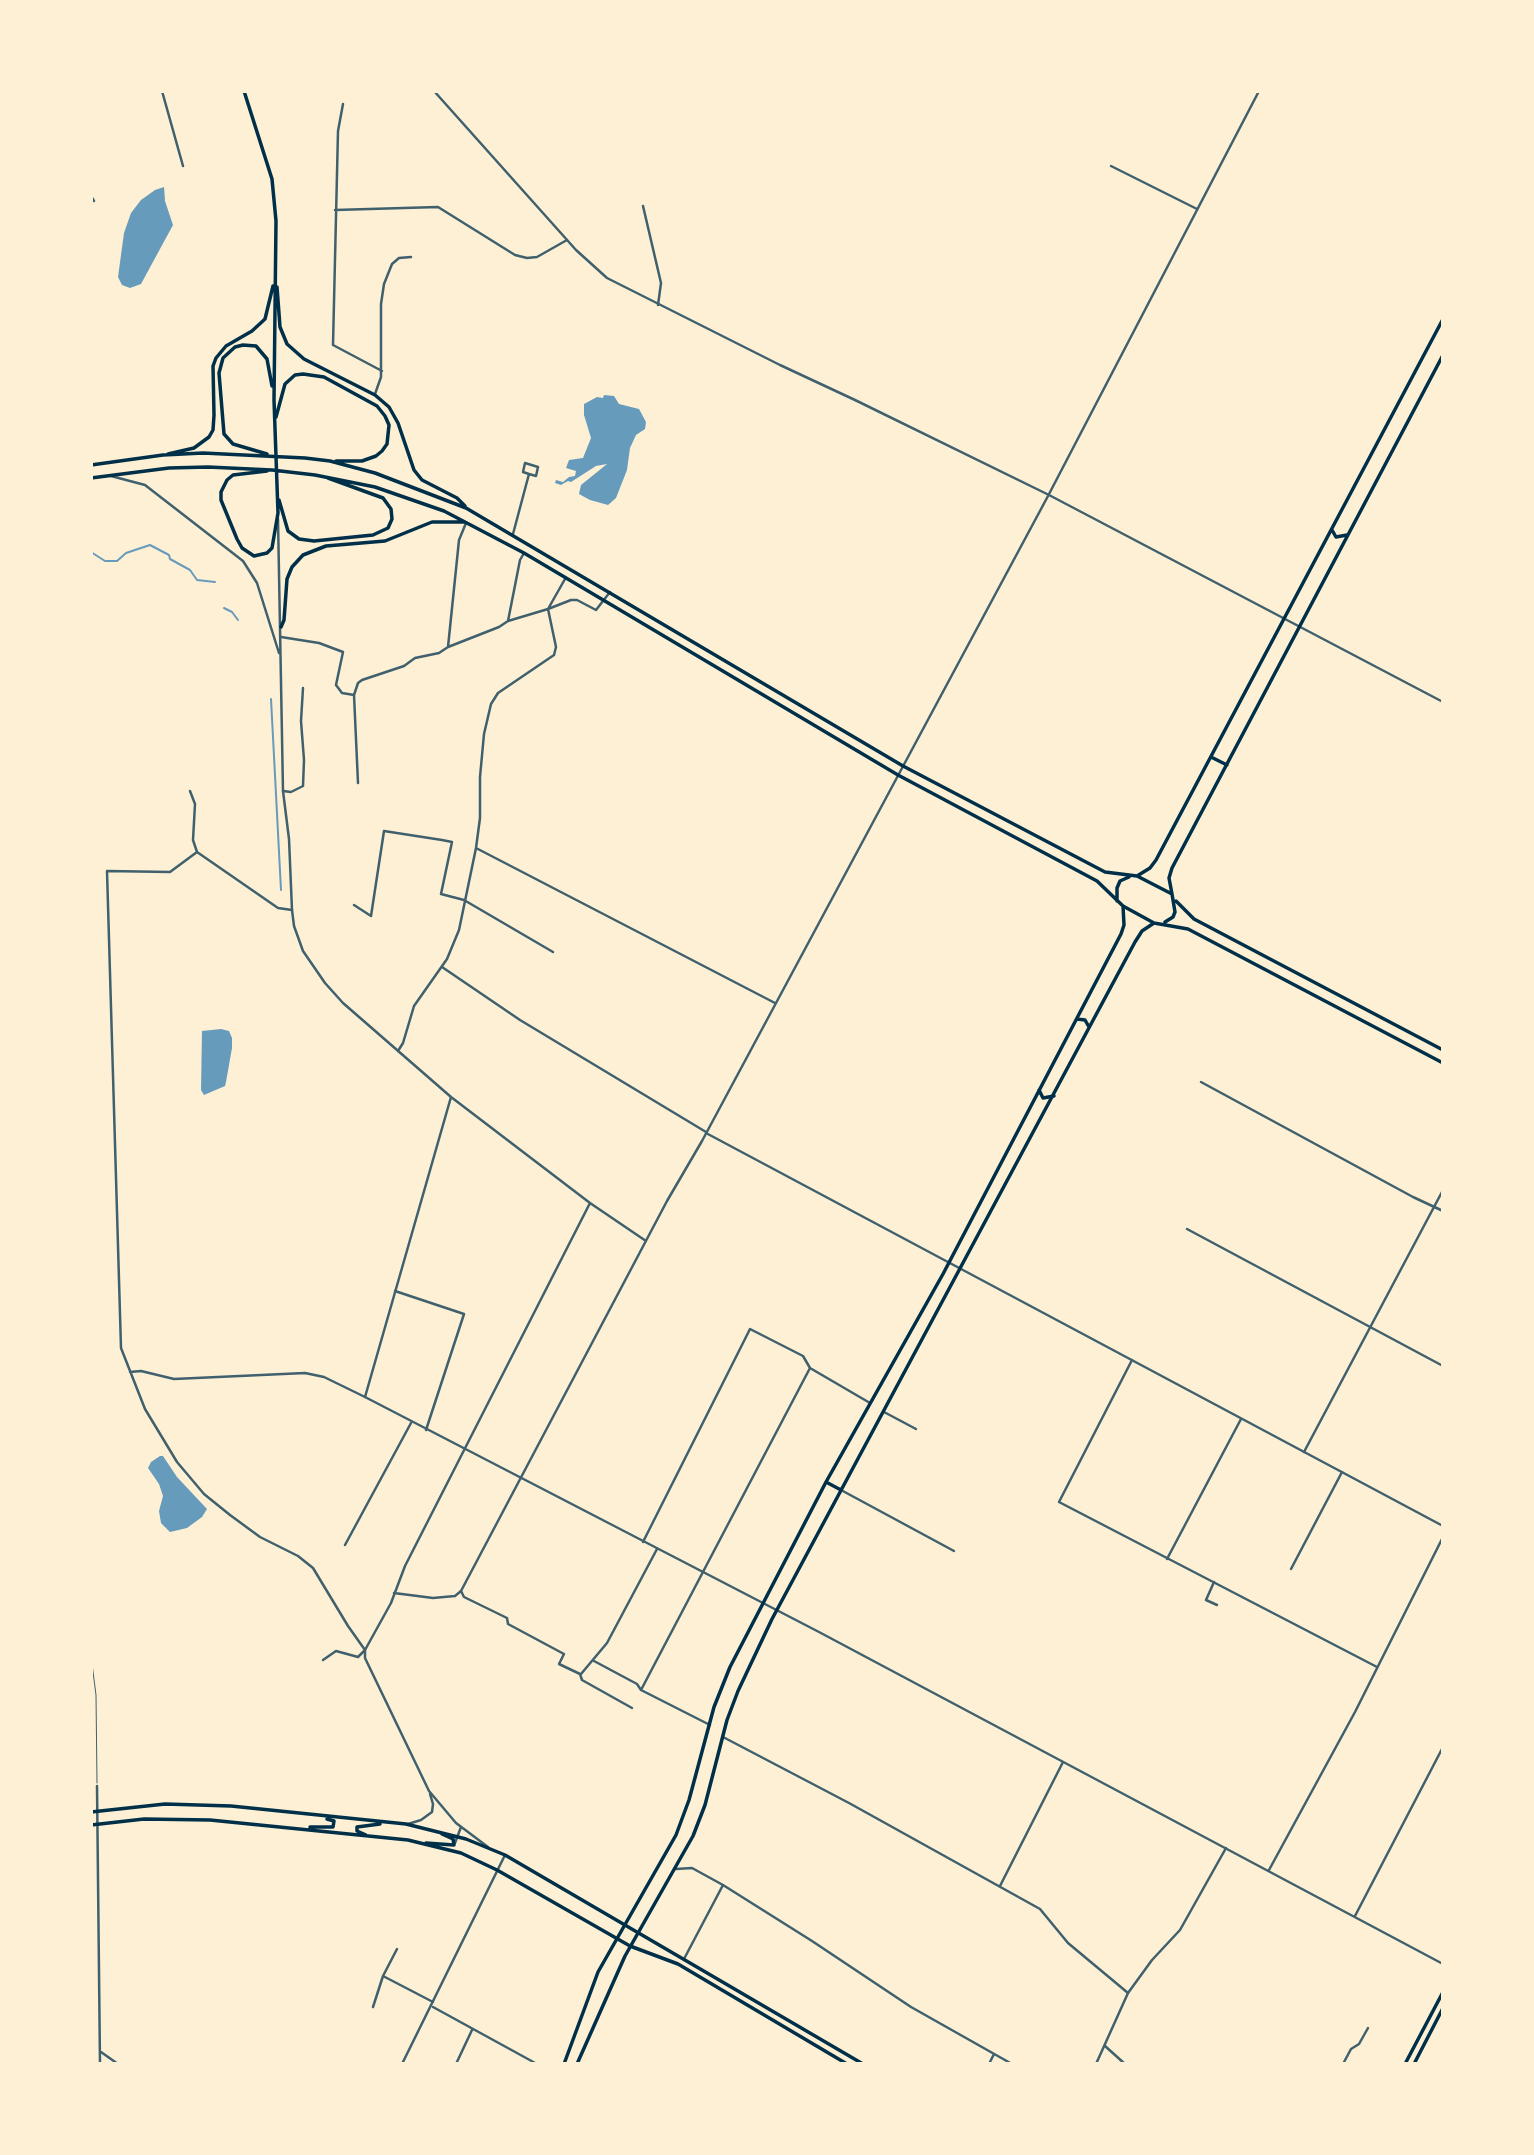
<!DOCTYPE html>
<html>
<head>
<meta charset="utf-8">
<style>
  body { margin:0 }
  #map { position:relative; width:1534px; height:2155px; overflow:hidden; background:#fdf0d5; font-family:Helvetica,sans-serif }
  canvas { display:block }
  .frame { position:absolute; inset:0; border:93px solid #fdf0d5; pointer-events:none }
</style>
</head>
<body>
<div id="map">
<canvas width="1534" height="2155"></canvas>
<div class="frame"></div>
</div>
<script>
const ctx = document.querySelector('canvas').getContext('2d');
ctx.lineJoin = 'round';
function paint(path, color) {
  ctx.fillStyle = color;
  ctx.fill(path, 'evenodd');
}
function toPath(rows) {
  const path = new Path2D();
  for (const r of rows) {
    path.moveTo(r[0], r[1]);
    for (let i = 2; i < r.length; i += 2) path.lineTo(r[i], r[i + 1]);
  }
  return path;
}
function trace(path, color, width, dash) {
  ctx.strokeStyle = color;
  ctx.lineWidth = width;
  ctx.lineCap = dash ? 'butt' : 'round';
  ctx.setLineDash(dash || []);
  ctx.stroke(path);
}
paint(toPath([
  [164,187,165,201,173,225,141,284,130,288,122,285,118,277,124,233,131,213,141,200,155,190],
  [604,395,614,396,619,404,639,409,646,422,645,429,636,435,630,448,627,470,616,498,608,505,590,500,579,494,581,485,607,464,596,466,571,482,568,481,561,485,555,483,556,480,563,482,569,477,575,476,576,471,566,468,569,460,583,458,591,438,584,415,584,404,597,397,603,398],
  [221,1029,229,1031,232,1038,232,1048,226,1082,225,1086,204,1095,201,1090,202,1031],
  [160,1456,163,1456,177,1477,207,1509,202,1517,187,1528,170,1532,161,1523,159,1511,163,1496,159,1484,148,1468,151,1462]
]), '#669bbc');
trace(toPath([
  [91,552,105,561,117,561,126,553,150,545,169,555,170,559,190,570,197,580,215,582],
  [224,608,232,612,238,620],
  [271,699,281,890]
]), '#669bbc', 2);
trace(toPath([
  [91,1656,96,1695,97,1783]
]), '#3f606c', 1);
trace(toPath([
  [162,91,183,166],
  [343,104,338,131,333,345,382,371],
  [1111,166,1197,209],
  [91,196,94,201],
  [643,206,661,283,658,305],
  [335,210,438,207,515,255,527,258,537,257,567,240],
  [375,394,381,377,381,304,384,284,392,264,399,258,411,257],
  [513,534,529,474,536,476,538,467,525,463,523,472,529,474],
  [508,621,520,560,524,553],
  [281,637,319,643,343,652,336,685,342,693,354,695,358,783],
  [448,647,459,540,466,523],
  [354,695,358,683,362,680,404,666,415,658,439,653,448,647,499,627,508,621,548,609,571,600,577,600,596,610,610,592],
  [190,791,195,804,193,840,197,852,278,908,292,910],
  [283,791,291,792,303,786,304,760,301,721,303,688],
  [476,848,775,1003],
  [197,852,170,872,107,871,121,1348,145,1409,177,1462,204,1494,230,1515,260,1537,298,1556,313,1568,348,1626,365,1650,358,1657,336,1651,323,1660],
  [354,905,371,916,384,831,442,840,452,842,441,894,464,900,553,952],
  [442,967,520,1020,706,1132],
  [398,1051,403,1043,414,1006,447,959,459,930,476,848,480,818,480,777,484,734,491,704,498,693,554,655,556,647,548,609,565,579],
  [1201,1082,1413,1197,1443,1211],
  [1187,1229,1443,1366],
  [395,1291,464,1314,426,1430],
  [1132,1360,1059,1502,1377,1667],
  [130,1372,141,1371,174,1379,305,1373,324,1377,365,1397],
  [884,1412,916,1429],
  [1304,1452,1443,1190],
  [841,1490,954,1551],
  [643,1542,750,1329,803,1356,810,1368,870,1403],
  [345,1545,411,1423],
  [1167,1559,1241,1419],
  [1291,1569,1342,1472],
  [1214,1582,1206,1600,1217,1605],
  [461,1591,464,1597,507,1618,508,1624,564,1654,559,1664,580,1674,582,1680,632,1708],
  [594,1661,637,1684,641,1690,710,1725],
  [581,1674,607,1643,657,1549],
  [641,1690,810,1368],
  [723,1737,849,1803,1040,1909,1068,1943,1128,1993],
  [97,1786,100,2064],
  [676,1869,692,1868,723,1885,812,1941,911,2007,1012,2064],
  [1269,1870,1355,1712,1443,1537],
  [1000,1886,1063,1762],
  [1355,1916,1443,1747],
  [684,1959,723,1885],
  [383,1976,433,2002],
  [373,2007,383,1976,397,1949],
  [433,2007,537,2064],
  [1105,2046,1125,2064],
  [101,2052,118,2064],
  [402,2064,505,1855],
  [456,2064,472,2030],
  [989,2064,994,2054],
  [1343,2064,1351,2049,1359,2044,1368,2028]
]), '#3f606c', 2.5);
trace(toPath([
  [434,91,576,250,607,278,780,365,855,400,1049,495,1443,702],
  [111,476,145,485,243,561,257,583,279,653],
  [278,519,283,791,289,839,292,910,294,926,303,951,325,983,343,1003,451,1097,590,1203,646,1241],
  [451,1097,365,1397,819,1632,1443,1964],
  [706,1133,1443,1526],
  [394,1593,433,1598,455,1596,461,1591,667,1201,702,1141,1048,496,1259,91],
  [408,1824,421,1820,432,1812,433,1804,430,1794],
  [455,1843,461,1827],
  [488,1847,456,1823,429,1791,365,1658,365,1650,391,1603,405,1566,590,1203],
  [1096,2064,1128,1993,1152,1960,1180,1930,1226,1848]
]), '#3f606c', 2.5);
trace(toPath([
  [244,91,272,179,276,221,274,400,278,513,272,548,267,553,254,556,242,548,237,539,221,500,221,492,227,480,233,475,267,471],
  [277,287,280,327,287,344,304,359,375,395,389,407,398,423,414,470,422,480,457,498,465,506],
  [276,417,285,384,295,375,303,374,324,377,377,406,385,416,389,425,387,444,382,451,376,456,362,461,336,461],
  [168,454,194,448,209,437,213,430,214,415,213,366,216,358,226,346,252,331,265,319,273,286],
  [267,454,233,444,224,434,219,373,223,358,235,347,243,345,256,346,267,359,272,386],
  [91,465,163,455,203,453,305,458,330,461,375,473,466,508,903,766,1105,872,1137,876,1172,894,1175,912,1173,917,1165,922],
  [91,478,169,468,208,467,272,470,315,475,375,487,444,511,524,553,898,775,1097,881,1123,906,1154,923,1188,929,1443,1063],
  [279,500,288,531,299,539,314,541,373,535,388,528,392,519,391,509,383,498,328,478],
  [1332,530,1336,537,1347,535],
  [281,627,284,620,287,579,292,567,303,555,326,546,385,541,432,522,465,522],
  [1211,757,1227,765],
  [1137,876,1150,868,1156,860,1443,319],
  [1172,894,1169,878,1172,868,1443,355],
  [1117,901,1117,888,1120,881,1129,877],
  [1176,901,1194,919,1443,1050],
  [1077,1019,1085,1020,1089,1027],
  [1039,1090,1043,1098,1054,1096],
  [826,1482,841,1490],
  [564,2064,598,1972,676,1835,689,1800,714,1707,730,1667,826,1482,943,1274,1121,934,1124,925,1123,906],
  [577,2064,625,1956,693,1836,705,1805,727,1720,738,1691,772,1619,1135,942,1142,931,1154,923]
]), '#003049', 3.5);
trace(toPath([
  [91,1812,165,1804,231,1806,406,1824,466,1839,505,1855,863,2064],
  [91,1825,144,1819,210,1820,408,1840,461,1853,497,1870,630,1946,678,1964,847,2064],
  [310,1827,333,1827,334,1821,327,1819],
  [366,1835,357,1831,357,1827,380,1824],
  [426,1843,454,1845,453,1839,442,1834],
  [1405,2064,1443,1992],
  [1414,2064,1443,2008]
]), '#003049', 3.5);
</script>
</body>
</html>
